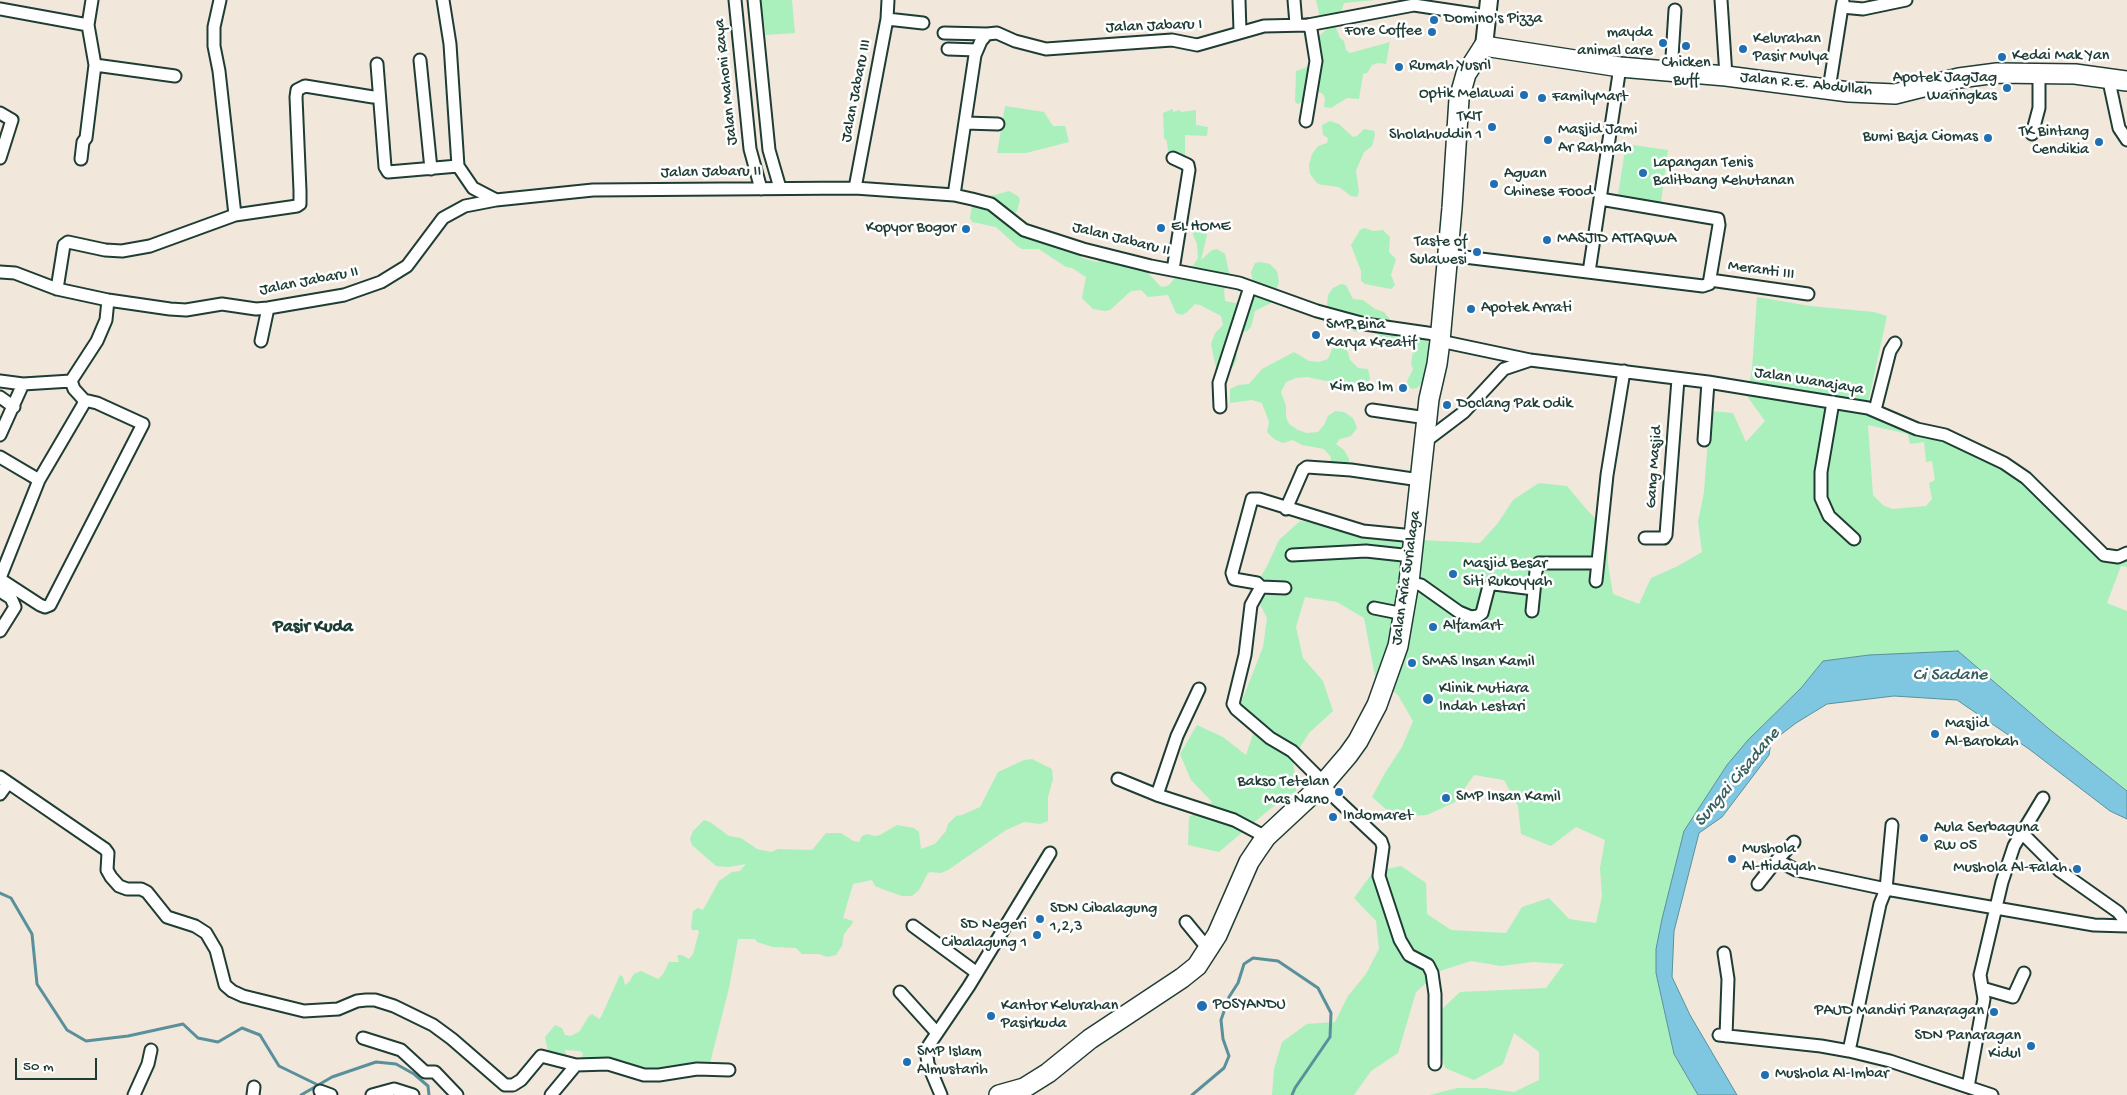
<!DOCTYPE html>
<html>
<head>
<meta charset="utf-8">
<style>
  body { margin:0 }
  #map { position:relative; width:2127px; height:1095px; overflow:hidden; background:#f1e7da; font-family:"Gochi Hand",sans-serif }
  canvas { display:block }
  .scale { position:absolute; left:15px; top:1058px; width:82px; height:22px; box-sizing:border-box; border:2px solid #1f3d34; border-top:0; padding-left:6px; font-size:15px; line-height:18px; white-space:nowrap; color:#1f3d34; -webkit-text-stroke:4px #fff; paint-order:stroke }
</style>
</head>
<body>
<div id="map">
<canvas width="2127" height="1095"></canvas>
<div class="scale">50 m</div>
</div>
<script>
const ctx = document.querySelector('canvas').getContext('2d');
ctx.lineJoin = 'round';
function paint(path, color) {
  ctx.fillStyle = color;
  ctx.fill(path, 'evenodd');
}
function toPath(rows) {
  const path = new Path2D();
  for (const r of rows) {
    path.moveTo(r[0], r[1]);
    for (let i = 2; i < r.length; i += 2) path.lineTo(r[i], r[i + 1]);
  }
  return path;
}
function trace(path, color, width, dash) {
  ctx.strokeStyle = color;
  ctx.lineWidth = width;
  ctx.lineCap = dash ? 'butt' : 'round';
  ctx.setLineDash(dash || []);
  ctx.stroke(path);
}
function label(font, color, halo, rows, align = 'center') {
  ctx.font = font + ' "Gochi Hand",sans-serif';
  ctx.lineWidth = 5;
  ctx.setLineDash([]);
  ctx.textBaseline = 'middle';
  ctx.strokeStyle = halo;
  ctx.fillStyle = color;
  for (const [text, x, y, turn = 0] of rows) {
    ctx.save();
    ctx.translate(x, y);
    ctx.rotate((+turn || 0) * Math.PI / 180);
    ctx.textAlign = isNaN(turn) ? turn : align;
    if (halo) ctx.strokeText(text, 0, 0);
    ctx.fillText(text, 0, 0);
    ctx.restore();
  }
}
paint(toPath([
  [760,0,792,0,795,33,766,35],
  [1316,0,1375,0,1344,3,1336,28,1340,38,1344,41,1346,50,1350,53,1390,42,1386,64,1378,63,1372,65,1367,73,1363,74,1359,99,1347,98,1331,108,1324,107,1325,99,1323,94,1315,90,1306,93,1301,102,1298,104,1295,102,1296,71,1316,64,1317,38,1328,28,1329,23,1320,18],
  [1005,106,1044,112,1053,126,1065,126,1069,142,1026,153,997,153],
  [1173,109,1173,112,1180,110,1181,112,1196,110,1196,125,1208,127,1207,136,1185,135,1185,162,1168,152,1167,141,1164,138,1163,113],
  [1330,121,1339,124,1353,137,1357,136,1364,129,1374,131,1375,135,1372,146,1364,152,1356,171,1359,192,1357,197,1351,196,1339,187,1322,185,1317,183,1310,174,1309,165,1312,154,1318,146,1327,143,1328,138,1323,135,1322,125],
  [1626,144,1668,150,1661,202,1618,195],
  [1009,191,1018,196,1020,200,1017,211,1012,215,1002,218,1004,223,1011,230,1021,231,1075,252,1082,258,1097,262,1106,259,1146,271,1160,286,1164,287,1169,285,1178,274,1193,266,1198,258,1197,244,1191,230,1195,220,1203,225,1207,235,1201,260,1212,250,1217,249,1225,254,1230,277,1224,290,1225,301,1235,303,1244,302,1254,287,1251,272,1255,263,1260,262,1270,264,1277,271,1279,282,1273,298,1271,303,1255,311,1251,327,1247,331,1237,334,1235,350,1237,355,1236,361,1233,367,1221,371,1216,368,1211,344,1215,333,1223,325,1221,316,1200,305,1195,304,1187,312,1182,315,1176,313,1168,295,1148,297,1141,290,1131,291,1110,310,1105,311,1093,309,1082,298,1086,277,1072,268,1066,267,1039,249,1022,249,1017,246,996,227,972,222,970,218,973,201,981,196,995,195],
  [1364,228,1373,231,1383,230,1390,237,1389,252,1396,259,1391,275,1395,285,1391,289,1365,284,1361,281,1361,271,1351,245,1360,230],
  [1341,284,1346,285,1353,299,1363,300,1375,309,1384,312,1390,320,1390,326,1426,338,1429,344,1430,354,1425,380,1417,388,1412,389,1408,386,1407,381,1413,369,1411,364,1413,351,1410,347,1395,345,1368,329,1358,332,1353,331,1353,321,1351,312,1340,312,1330,309,1327,305,1328,295,1333,288],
  [1757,297,1810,306,1874,312,1887,316,1868,403,1945,435,2026,478,2104,555,2127,553,2127,567,2121,566,2107,603,2127,611,2127,790,2044,724,1958,651,1869,655,1823,661,1800,689,1747,742,1727,765,1684,832,1656,951,1656,973,1674,1054,1698,1095,1430,1095,1457,1088,1485,1088,1514,1092,1539,1080,1539,1052,1514,1033,1503,1064,1474,1080,1445,1068,1438,1039,1440,1011,1460,992,1546,988,1564,964,1533,962,1501,966,1471,961,1440,971,1416,992,1398,1053,1371,1071,1354,1095,1272,1095,1274,1069,1282,1042,1307,1024,1335,1022,1348,996,1366,974,1379,949,1376,921,1354,898,1373,872,1401,866,1426,883,1427,914,1451,930,1506,933,1522,907,1549,898,1569,919,1596,923,1602,896,1600,868,1605,840,1576,827,1551,846,1521,834,1518,806,1504,780,1474,775,1455,802,1427,815,1395,817,1372,797,1385,773,1402,747,1413,721,1398,695,1375,676,1364,618,1337,602,1305,597,1296,627,1303,658,1323,681,1333,711,1309,733,1293,759,1296,791,1270,809,1219,852,1188,845,1189,817,1212,802,1191,780,1180,754,1197,725,1223,737,1246,755,1255,728,1241,703,1263,647,1267,618,1253,590,1267,566,1279,540,1300,521,1421,540,1480,543,1498,523,1513,500,1539,483,1567,486,1587,510,1608,531,1608,564,1613,594,1639,604,1651,578,1676,567,1702,552,1698,522,1704,492,1710,411,1733,413,1746,442,1765,421,1747,396,1752,369],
  [1868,425,1908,434,1910,444,1924,442,1926,462,1932,461,1935,480,1929,483,1932,499,1926,506,1893,509,1884,506,1873,495],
  [1340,343,1347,350,1350,360,1358,368,1368,369,1370,378,1366,389,1307,377,1296,378,1286,382,1281,392,1286,406,1286,417,1289,424,1298,430,1307,433,1318,432,1324,425,1328,416,1335,411,1344,412,1353,418,1357,428,1351,436,1340,439,1336,444,1344,450,1349,459,1349,468,1330,466,1331,457,1324,449,1302,445,1293,440,1283,443,1274,439,1267,432,1269,422,1262,403,1252,400,1230,403,1230,389,1238,385,1249,384,1262,369,1294,352,1309,361,1319,362,1328,359,1332,349],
  [1032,759,1052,769,1053,779,1048,797,1048,821,1040,824,1024,822,1006,830,948,870,941,873,931,872,928,873,919,890,912,896,902,896,885,890,875,886,872,880,853,884,843,918,853,921,852,924,844,934,842,946,836,955,827,957,819,954,802,954,796,948,773,947,757,942,755,939,738,939,729,988,709,1067,686,1063,663,1070,643,1070,603,1057,582,1059,583,1053,580,1051,565,1050,566,1055,562,1057,548,1052,545,1037,555,1025,562,1028,565,1035,571,1036,580,1031,588,1017,592,1014,599,1019,601,1017,620,975,623,977,625,985,629,982,634,974,641,971,658,979,663,974,669,962,679,962,677,955,682,955,689,959,693,954,699,932,698,930,692,930,691,927,693,911,698,908,703,910,719,881,732,872,740,871,746,864,729,867,716,866,692,845,690,839,693,831,704,820,710,822,729,836,741,838,757,849,771,852,778,849,812,850,826,833,841,833,853,841,859,842,862,836,867,834,875,836,880,835,897,825,914,828,919,832,921,849,935,844,946,831,948,824,956,816,962,815,980,807,998,772,1024,760]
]), '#a9f0bd');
const water = toPath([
  [1958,651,2048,728,2127,791,2127,819,2110,811,2029,749,1957,700,1894,696,1827,704,1796,723,1771,742,1769,755,1722,817,1699,833,1674,931,1672,977,1690,1015,1737,1095,1698,1095,1674,1054,1656,973,1656,949,1662,919,1684,831,1727,765,1748,740,1801,688,1823,661,1869,655,1958,651]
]);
paint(water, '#7fc7e0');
trace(water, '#59909b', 1);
trace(toPath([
  [0,893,11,898,32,934,37,984,67,1030,86,1041,128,1036,183,1024,198,1038,218,1042,242,1028,260,1035,279,1066,318,1085],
  [301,1095,332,1077,376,1062,396,1064,414,1074,428,1086,429,1095],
  [1192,1095,1224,1068,1229,1056,1223,1039,1221,1020,1229,997,1238,983,1244,964,1253,958,1278,961,1318,988,1331,1013,1330,1037,1295,1088,1292,1095]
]), '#59909b', 3);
const minor = toPath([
  [92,0,88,25,95,65,175,76],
  [220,0,214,27,214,46,219,71,235,215],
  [443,0,450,44,458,166],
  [735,0,750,149,761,189],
  [754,0,769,150,780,188],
  [1239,0,1240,31],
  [1294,0,1296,24],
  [1721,0,1726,76],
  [1843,2,1842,7,1863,9,1906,0],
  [0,9,88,25],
  [887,19,923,23],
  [944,33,987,34],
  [948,49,977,50],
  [420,60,431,169],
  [377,64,385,167,388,172,458,166,473,188,496,200],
  [1671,73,1675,10],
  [2117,79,2110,86,2119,128,2127,140],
  [1829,89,1842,7],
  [0,113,12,120,0,158],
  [1306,121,1316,61,1311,30,1308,25],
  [965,123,998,124],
  [2032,134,2039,108,2039,73],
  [1173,158,1188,165,1189,170,1173,270],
  [81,159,83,142,86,138,95,65],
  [855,188,887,19,888,0],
  [954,195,975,55,981,41,987,34,997,33,1015,41,1046,49,1172,40,1197,45,1264,26,1308,25,1414,5,1487,16],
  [1448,255,1703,286,1709,284,1719,225,1718,219,1600,199],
  [0,272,15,273,57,289,108,300,170,309,186,310,222,304,256,309,268,308,344,295,381,282,407,266,443,218,465,206,496,200,593,190,855,188,954,195,972,199,991,204,1024,230,1083,249,1151,266,1239,283,1317,311,1365,324,1441,335],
  [1589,272,1620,67],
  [1710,280,1808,294],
  [57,289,64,245,68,242,105,250,122,251,150,246,235,215,297,206,300,204,300,191,296,97,297,90,305,86,373,97],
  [261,341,268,308],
  [1440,341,1530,360,1708,382,1868,408,1917,429,1945,435,2004,463,2026,478,2104,555,2118,557,2127,553],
  [0,381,23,384,71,381],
  [0,397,14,407],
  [84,400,74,389,71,381,97,341,106,320,108,300],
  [1833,402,1821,472,1821,498,1829,516,1854,539],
  [1220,407,1219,383,1250,287],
  [1372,410,1427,418],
  [1875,410,1890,351,1895,343],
  [0,435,23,384],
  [1425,437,1431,437,1464,412,1504,369,1528,361],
  [1704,440,1708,382],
  [0,457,39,480],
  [1286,509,1303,470,1307,467,1351,470,1420,480],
  [1414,536,1363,531,1259,499,1252,499,1232,573,1234,579,1257,583,1261,587,1251,605,1245,655,1233,704,1236,709,1270,738,1292,751,1324,783,1331,794,1381,841,1383,847,1379,876,1400,940,1409,955,1428,965,1432,973,1435,994,1435,1064],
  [1645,538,1664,538,1666,535,1678,379],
  [1292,555,1366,551,1412,556],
  [0,578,39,480,83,405,84,400],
  [0,579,40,605,45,607,50,605,143,424,97,403,84,400],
  [1596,581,1607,475,1624,371],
  [1409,582,1421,585,1459,612,1471,617,1478,616,1482,613,1489,586,1494,584,1534,589],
  [1261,587,1285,588],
  [0,591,11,598,15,607,0,631],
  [1374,608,1404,614],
  [1532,611,1536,571,1539,563,1594,563],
  [0,777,105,849,108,853,107,870,111,877,119,886,127,889,141,889,147,892,167,917,195,926,206,933,216,950,225,985,232,991,243,996,304,1011,338,1009,357,1001,366,1000,375,1000,394,1006,433,1025,452,1039,505,1085,513,1085,521,1080,541,1056,576,1065,608,1064,644,1075,659,1075,697,1069,729,1070],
  [1118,779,1157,795,1234,820,1266,837],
  [0,794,8,783],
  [1157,795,1177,736,1199,689],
  [2021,832,2060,871,2118,912,2127,923],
  [1777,860,1794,842],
  [1758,884,1777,860,1796,870,1886,889,1892,825],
  [1186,922,1209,950],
  [913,926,977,973],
  [1724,953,1728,979,1726,1036],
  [1982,988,2013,997,2024,973],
  [900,992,937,1033],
  [1719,1035,1821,1046,1849,1051,1890,1061,1992,1095],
  [363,1038,401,1050,425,1072,435,1072,457,1095],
  [1849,1051,1880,904,1886,889,2094,925,2127,926],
  [1968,1087,1984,999,1980,975,2002,882,2014,846,2043,798],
  [320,1091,331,1095],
  [134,1095,148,1064,151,1050],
  [253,1095,254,1087],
  [372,1095,394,1089,413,1095],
  [551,1095,576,1065],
  [941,1095,928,1064,927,1056,929,1045,969,986,1050,853]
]);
const secondary = toPath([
  [1484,46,1489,0]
]);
const primary = toPath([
  [999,1095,1024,1088,1048,1073,1090,1039,1182,978,1197,966,1217,935,1249,862,1257,850,1266,837,1324,783,1348,755,1358,741,1377,705,1398,646,1409,582,1429,399,1437,364,1440,341,1452,208,1459,99,1466,74,1484,46,1620,67,1726,76,1849,92,1895,94,1959,78,1997,73,2075,74,2127,81]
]);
trace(minor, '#1f3d34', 15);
trace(secondary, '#1f3d34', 20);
trace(primary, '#1f3d34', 22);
trace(minor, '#fff', 11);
trace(secondary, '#fff', 16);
trace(primary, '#fff', 19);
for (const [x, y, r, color] of [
  [1434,20,5,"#1f6fb2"],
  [1432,32,5,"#1f6fb2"],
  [1663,43,5,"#1f6fb2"],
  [1686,46,5,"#1f6fb2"],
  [1743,49,5,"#1f6fb2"],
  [2002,57,5,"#1f6fb2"],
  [1399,67,5,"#1f6fb2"],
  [2007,88,5,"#1f6fb2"],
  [1524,95,5,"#1f6fb2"],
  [1542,98,5,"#1f6fb2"],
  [1492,127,5,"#1f6fb2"],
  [1988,138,5,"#1f6fb2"],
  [1548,140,5,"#1f6fb2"],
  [2099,142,5,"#1f6fb2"],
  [1643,173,5,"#1f6fb2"],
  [1494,184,5,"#1f6fb2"],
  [1161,228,5,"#1f6fb2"],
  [966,229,5,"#1f6fb2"],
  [1547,240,5,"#1f6fb2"],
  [1477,252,5,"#1f6fb2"],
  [1471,309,5,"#1f6fb2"],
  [1316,335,5,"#1f6fb2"],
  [1403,388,5,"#1f6fb2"],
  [1447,405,5,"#1f6fb2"],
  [1453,574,5,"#1f6fb2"],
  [1433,627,5,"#1f6fb2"],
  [1412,663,5,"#1f6fb2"],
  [1428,699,6,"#1f6fb2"],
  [1935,734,5,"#1f6fb2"],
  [1339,792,5,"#1f6fb2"],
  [1446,798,5,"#1f6fb2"],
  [1333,817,5,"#1f6fb2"],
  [1924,838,5,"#1f6fb2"],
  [1732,859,5,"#1f6fb2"],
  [2077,869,5,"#1f6fb2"],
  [1040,919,5,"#1f6fb2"],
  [1037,935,5,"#1f6fb2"],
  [1202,1006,6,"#1f6fb2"],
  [1994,1012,5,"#1f6fb2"],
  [991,1016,5,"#1f6fb2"],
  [2031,1046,5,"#1f6fb2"],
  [907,1062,5,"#1f6fb2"],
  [1765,1075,5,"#1f6fb2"]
]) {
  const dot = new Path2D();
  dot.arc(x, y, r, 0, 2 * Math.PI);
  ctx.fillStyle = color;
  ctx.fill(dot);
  trace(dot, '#fff', 2);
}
label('16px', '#1f3d34', '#fff', [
  ["Domino's Pizza",1444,20],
  ["Fore Coffee",1422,32,"right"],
  ["mayda",1653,34,"right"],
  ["animal care",1653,52,"right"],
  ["Kelurahan",1753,40],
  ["Pasir Mulya",1753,58],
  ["Kedai Mak Yan",2012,57],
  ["Chicken",1686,64,"center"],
  ["Buff",1686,82,"center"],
  ["Rumah Yusril",1409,67],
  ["Apotek JagJag",1997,79,"right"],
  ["Waringkas",1997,97,"right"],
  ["Optik Melawai",1514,95,"right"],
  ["FamilyMart",1552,98],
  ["TKIT",1482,118,"right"],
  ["Sholahuddin 1",1482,136,"right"],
  ["Masjid Jami",1558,131],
  ["Ar Rahmah",1558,149],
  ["TK Bintang",2089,133,"right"],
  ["Cendikia",2089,151,"right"],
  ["Bumi Baja Ciomas",1978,138,"right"],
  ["Lapangan Tenis",1653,164],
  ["Balitbang Kehutanan",1653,182],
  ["Aguan",1504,175],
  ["Chinese Food",1504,193],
  ["EL HOME",1171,228],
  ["Kopyor Bogor",956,229,"right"],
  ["MASJID ATTAQWA",1557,240],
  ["Taste of",1467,243,"right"],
  ["Sulawesi",1467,261,"right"],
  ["Apotek Arrati",1481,309],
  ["SMP Bina",1326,326],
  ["Karya Kreatif",1326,344],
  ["Kim Bo Im",1393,388,"right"],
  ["Doclang Pak Odik",1457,405],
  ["Masjid Besar",1463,565],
  ["Siti Rukoyyah",1463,583],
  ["Alfamart",1443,627],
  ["SMAS Insan Kamil",1422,663],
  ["Klinik Mutiara",1439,690],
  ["Indah Lestari",1439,708],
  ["Masjid",1945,725],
  ["Al-Barokah",1945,743],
  ["Bakso Tetelan",1329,783,"right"],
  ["Mas Nano",1329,801,"right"],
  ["SMP Insan Kamil",1456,798],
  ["Indomaret",1343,817],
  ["Aula Serbaguna",1934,829],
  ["RW 05",1934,847],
  ["Mushola",1742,850],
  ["Al-Hidayah",1742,868],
  ["Mushola Al-Falah",2067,869,"right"],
  ["SDN Cibalagung",1050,910],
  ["1,2,3",1050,928],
  ["SD Negeri",1027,926,"right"],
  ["Cibalagung 1",1027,944,"right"],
  ["POSYANDU",1213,1006],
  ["Kantor Kelurahan",1001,1007],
  ["Pasirkuda",1001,1025],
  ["PAUD Mandiri Panaragan",1984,1012,"right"],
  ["SDN Panaragan",2021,1037,"right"],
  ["Kidul",2021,1055,"right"],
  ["SMP Islam",917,1053],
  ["Almustarih",917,1071],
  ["Mushola Al-Imbar",1775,1075]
], 'left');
label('16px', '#1f3d34', '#fff', [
  ["Jalan Jabaru I",1154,27,-2],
  ["Jalan Mahoni Raya",727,82,-96],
  ["Jalan R.E. Abdullah",1806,85,6],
  ["Jalan Jabaru III",857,91,-79],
  ["Jalan Jabaru II",711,173,-1],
  ["Jalan Jabaru II",1121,240,14],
  ["Meranti III",1761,271,8],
  ["Jalan Jabaru II",309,282,-11],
  ["Jalan Wanajaya",1809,382,9],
  ["Gang Masjid",1655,467,-86],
  ["Jalan Aria Surialaga",1407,578,-82]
]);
label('bold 18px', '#1f3d34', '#fff', [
  ["Pasir Kuda",313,628]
]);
label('italic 18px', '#37605f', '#fff', [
  ["Ci Sadane",1950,676],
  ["Sungai Cisadane",1738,778,-50]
]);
</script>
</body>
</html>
